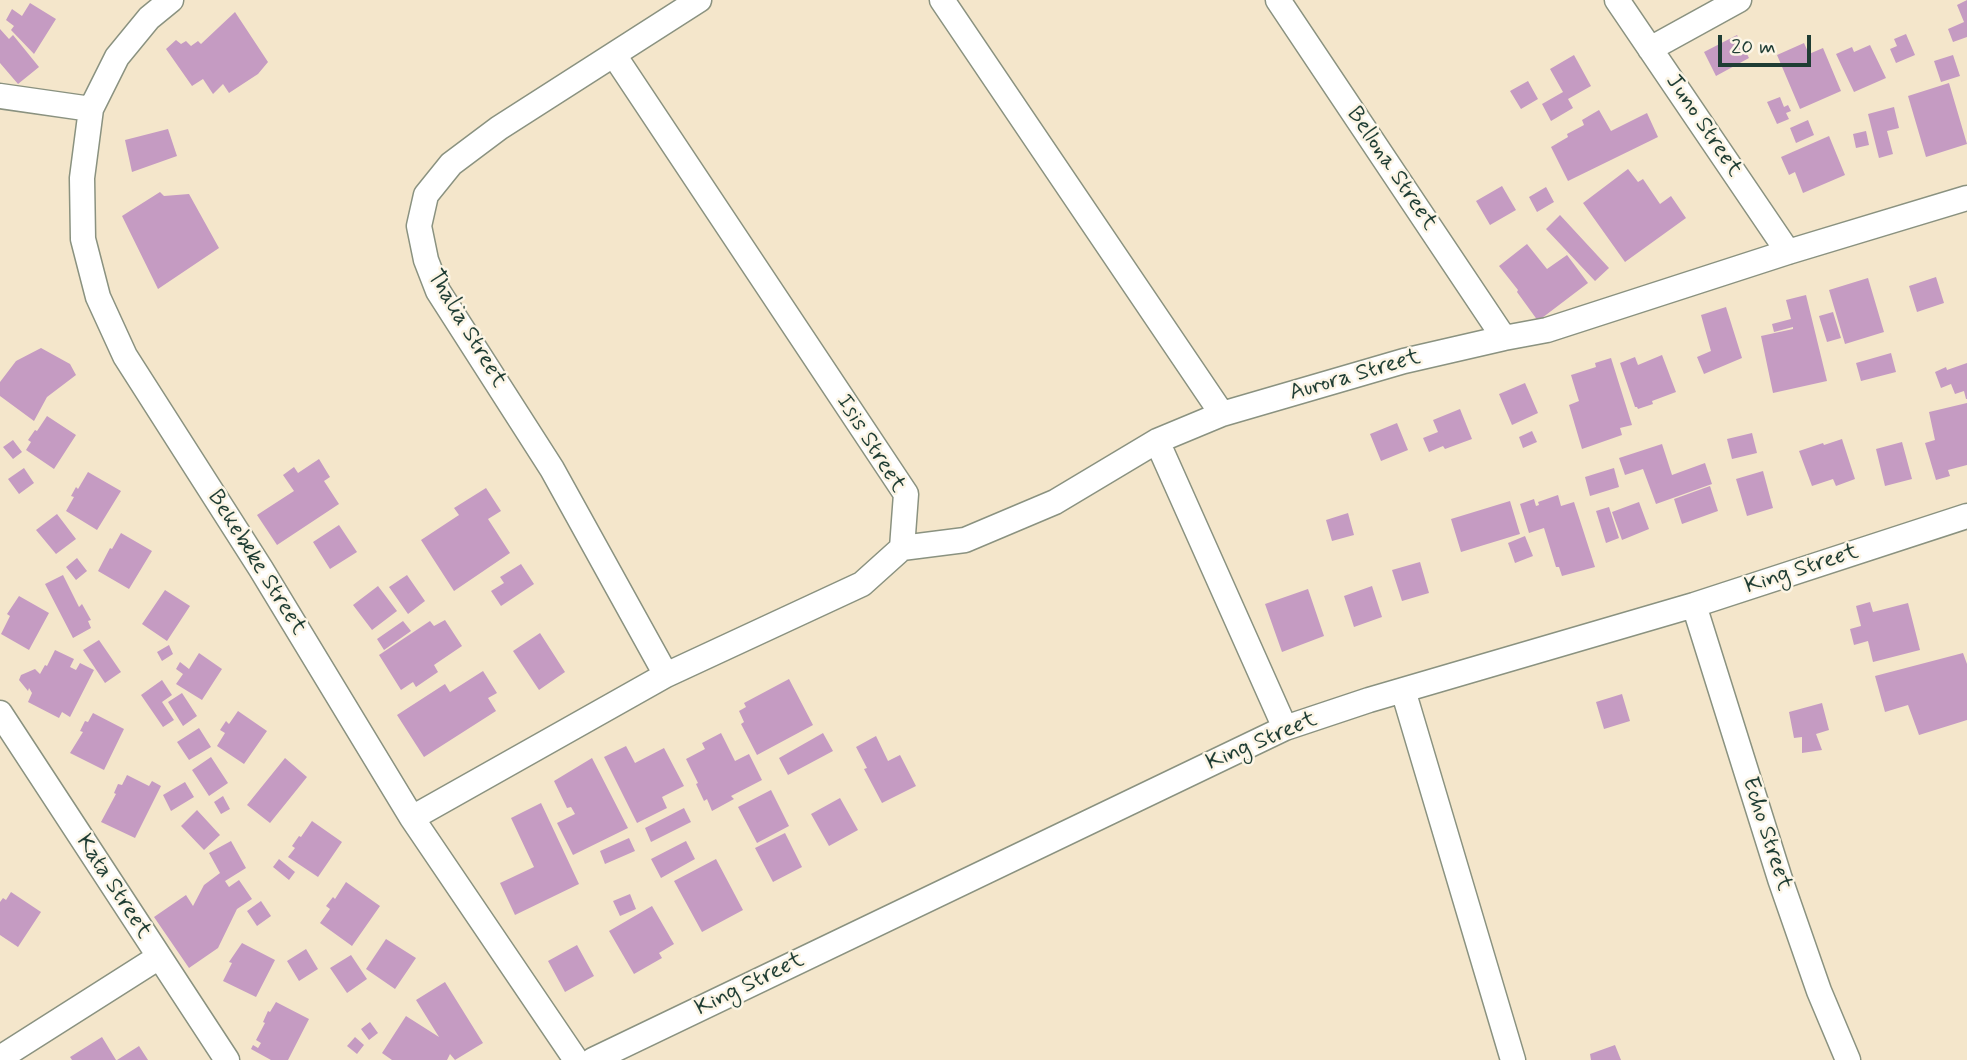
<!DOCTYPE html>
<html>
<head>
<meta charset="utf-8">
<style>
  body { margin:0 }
  #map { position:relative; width:1967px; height:1060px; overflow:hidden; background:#f4e6cb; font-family:Mynerve,sans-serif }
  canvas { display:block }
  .scale { position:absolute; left:1718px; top:35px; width:93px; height:32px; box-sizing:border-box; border:4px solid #1f3d34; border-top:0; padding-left:9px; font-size:21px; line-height:24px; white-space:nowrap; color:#1f3d34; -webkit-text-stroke:5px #fcf5e5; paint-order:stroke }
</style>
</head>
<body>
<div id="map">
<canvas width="1967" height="1060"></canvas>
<div class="scale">20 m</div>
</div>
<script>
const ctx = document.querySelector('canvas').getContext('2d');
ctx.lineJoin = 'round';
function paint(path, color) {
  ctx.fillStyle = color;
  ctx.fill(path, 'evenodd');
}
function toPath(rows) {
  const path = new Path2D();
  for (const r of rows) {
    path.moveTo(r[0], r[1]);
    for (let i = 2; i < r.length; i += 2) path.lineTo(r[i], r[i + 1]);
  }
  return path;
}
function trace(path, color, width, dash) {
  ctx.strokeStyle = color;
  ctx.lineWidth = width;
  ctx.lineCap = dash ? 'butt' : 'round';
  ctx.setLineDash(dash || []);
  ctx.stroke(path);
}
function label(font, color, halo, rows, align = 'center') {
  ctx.font = font + ' Mynerve,sans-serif';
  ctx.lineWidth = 5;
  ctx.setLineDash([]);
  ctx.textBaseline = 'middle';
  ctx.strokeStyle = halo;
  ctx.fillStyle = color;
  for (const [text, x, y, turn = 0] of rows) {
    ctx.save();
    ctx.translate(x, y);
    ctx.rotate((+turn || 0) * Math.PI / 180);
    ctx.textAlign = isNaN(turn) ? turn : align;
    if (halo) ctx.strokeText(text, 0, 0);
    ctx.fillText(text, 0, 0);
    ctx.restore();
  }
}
paint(toPath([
  [1967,0,1967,37,1953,42,1948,29,1964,22,1957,5],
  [30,3,56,19,34,54,11,30,14,26,6,20,12,9,22,16],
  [235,12,268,62,258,74,229,93,223,84,213,94,203,79,192,86,166,49,176,40,181,44,186,41,191,46,198,41,201,44],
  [0,29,9,39,13,35,39,67,18,84,0,63],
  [1906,34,1915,55,1896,63,1890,49,1897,46,1894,39],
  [1737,35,1749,58,1716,76,1704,52],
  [1804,43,1809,54,1823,48,1841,91,1800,109,1777,55],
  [1870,45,1886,78,1854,92,1836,54,1852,47,1854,52],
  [1574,55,1591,86,1568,99,1573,108,1551,121,1542,104,1563,92,1550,69],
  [1953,55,1960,76,1941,82,1934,61],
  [1528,81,1538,99,1521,109,1510,91],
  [1949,83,1967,144,1926,157,1908,96],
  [1780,97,1784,107,1788,105,1791,111,1786,113,1789,119,1777,124,1767,102],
  [1894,107,1899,128,1887,131,1893,154,1879,158,1868,114],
  [1599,110,1611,131,1647,113,1658,137,1568,181,1551,147,1568,137,1567,134,1584,125,1582,120],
  [1808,120,1814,135,1796,143,1790,128],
  [168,129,177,156,132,172,125,140],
  [1866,131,1869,145,1856,148,1853,134],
  [1829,136,1845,175,1803,193,1795,172,1789,175,1781,157],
  [1628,169,1638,182,1643,179,1660,204,1671,196,1686,218,1625,262,1583,203],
  [1502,186,1516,210,1490,225,1476,201],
  [1546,187,1554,202,1537,212,1529,197],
  [160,192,164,196,189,194,219,248,158,289,122,216],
  [1560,215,1609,268,1595,281,1546,229],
  [1527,244,1547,269,1567,255,1588,283,1538,321,1517,292,1518,290,1499,266],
  [1936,277,1944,303,1917,312,1909,286],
  [1868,278,1884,332,1845,344,1829,290],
  [1806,295,1827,381,1773,393,1761,336,1793,329,1793,327,1774,332,1772,324,1791,319,1786,300],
  [1726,307,1742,358,1704,374,1697,357,1711,351,1701,315],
  [1833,312,1841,338,1827,342,1819,316],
  [41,348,70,364,76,375,47,397,34,421,0,396,0,382,16,361],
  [1891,353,1896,372,1861,381,1856,363],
  [1662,355,1676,392,1652,401,1653,404,1638,409,1637,407,1635,407,1620,363,1635,357,1638,365],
  [1611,358,1632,425,1620,428,1622,435,1582,449,1569,405,1579,401,1571,375,1596,367,1595,363],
  [1967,363,1967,399,1966,399,1964,391,1955,394,1951,384,1941,388,1935,372,1946,367,1947,370],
  [1525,383,1538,413,1512,425,1499,394],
  [1967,403,1967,465,1948,470,1950,476,1936,480,1925,443,1935,440,1929,412],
  [1460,409,1472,439,1445,449,1443,446,1429,452,1423,438,1438,432,1433,420],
  [47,416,76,435,54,469,26,450,31,442,28,440,35,430,37,431],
  [1397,423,1408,450,1381,461,1370,434],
  [1532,431,1537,442,1523,448,1519,437],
  [1752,433,1757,453,1732,459,1727,439],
  [1842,439,1855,479,1836,486,1833,479,1812,486,1799,451,1823,443,1824,445],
  [13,440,22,452,13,459,3,447],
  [1902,442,1912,479,1885,486,1876,449],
  [1662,444,1672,475,1705,463,1712,484,1656,504,1643,469,1625,475,1619,458],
  [319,459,330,477,324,481,339,504,277,545,257,515,294,491,283,475,294,467,298,473],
  [24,468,34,483,19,494,8,479],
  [1614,468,1619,487,1590,496,1585,477],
  [1763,471,1773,508,1747,516,1736,479],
  [88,472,121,491,97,530,66,511,74,497,71,496,76,487,78,489],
  [1710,486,1718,511,1682,524,1674,499],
  [486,488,501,511,488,519,510,553,454,591,421,540,459,515,454,508],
  [1558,495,1561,506,1574,502,1595,567,1562,576,1559,567,1556,567,1544,528,1529,533,1520,504,1534,499,1536,506,1539,505,1538,502],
  [1510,501,1520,534,1461,552,1451,519],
  [1639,502,1649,529,1622,540,1612,512],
  [1609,507,1619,538,1606,543,1596,511],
  [1348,513,1354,535,1332,541,1326,520],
  [57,514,76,539,56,554,36,530],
  [339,525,357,552,330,569,313,542],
  [121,533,152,551,129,589,98,571,110,548,112,549],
  [1525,536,1533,556,1515,563,1508,543],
  [77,558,87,571,76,580,66,567],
  [1420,562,1429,593,1402,601,1392,570],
  [521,564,534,584,501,606,491,591,504,583,500,577],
  [63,575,79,607,82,604,91,620,88,621,91,628,73,638,45,584],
  [407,575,425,601,408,614,389,587],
  [378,586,397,611,372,630,353,605],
  [1372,586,1382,617,1354,627,1344,596],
  [1308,589,1324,636,1282,652,1265,604],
  [165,590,190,606,167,641,142,624],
  [19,596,49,613,29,650,1,634,10,616,7,614],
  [1870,602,1873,612,1908,603,1920,650,1873,662,1868,641,1854,645,1850,629,1861,626,1856,606],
  [445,620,462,646,434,665,438,672,416,687,413,682,401,690,379,655,430,621,434,626],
  [403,621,411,631,384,650,377,639],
  [540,633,565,672,539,690,513,651],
  [99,640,121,672,105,683,83,650],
  [169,645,173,654,162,661,157,652],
  [55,650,74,659,70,667,76,670,80,663,94,670,70,717,62,712,59,718,28,702,32,693,29,688,28,691,19,680,21,675,35,669,40,674,45,665,47,666],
  [199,653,222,669,202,700,176,684,183,674,176,669,180,662,189,669],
  [1963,653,1967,664,1967,720,1919,735,1908,705,1885,712,1875,676],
  [483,671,497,693,488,698,496,711,424,757,397,715,445,684,450,692],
  [789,679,813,725,757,755,741,724,744,722,739,711,746,707,744,703],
  [162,680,172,695,162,702,174,720,163,727,141,695],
  [182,693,197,716,183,726,168,702],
  [1622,694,1630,721,1604,729,1596,702],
  [1822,703,1829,730,1816,734,1822,750,1802,753,1802,737,1794,738,1789,712],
  [238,711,267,731,244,764,217,746,225,733,220,730,226,721,229,724],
  [93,713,124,729,104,770,70,753,83,732,80,731,85,721,88,722],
  [199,728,211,747,189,760,177,742],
  [721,733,735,761,749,754,762,780,731,796,734,799,712,811,707,799,704,801,696,784,698,783,686,759,705,749,702,743],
  [823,733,833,751,788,775,779,758],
  [876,736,888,761,900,755,916,786,882,803,864,769,867,768,856,747],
  [626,746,635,763,664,748,684,786,662,797,667,808,637,823,604,757],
  [211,757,228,783,209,796,192,770],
  [285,758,307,777,270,823,247,805],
  [592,758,628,828,573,855,557,823,575,814,571,807,567,808,554,781],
  [127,775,149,786,152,781,161,786,135,838,101,822,116,794,114,793,118,784,122,785],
  [185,782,194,797,171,811,163,795],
  [771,790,789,826,757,843,738,807],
  [223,796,230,809,221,814,214,802],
  [840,798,858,830,829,846,811,814],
  [541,803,579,884,515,915,500,883,534,867,511,818],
  [684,808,691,822,651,842,645,828],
  [197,810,220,835,204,850,181,826],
  [312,821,342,842,318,877,288,857,295,848,292,846,299,836,301,837],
  [785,833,802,867,773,882,755,848],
  [629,838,635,851,605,864,600,851],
  [231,841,246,868,225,881,229,887,239,880,252,899,237,909,218,948,189,968,154,917,186,895,193,906,204,885,220,873,209,853],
  [686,841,695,859,661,878,651,859],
  [279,859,295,872,289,880,273,867],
  [716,859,743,910,702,932,674,881],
  [346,882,380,906,352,946,320,923,330,909,326,906,333,897,335,899],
  [11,892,41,912,18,947,0,935,0,902,3,898,6,900],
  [630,894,636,909,620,916,613,901],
  [261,901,271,916,257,926,247,911],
  [652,906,674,944,659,953,662,958,634,974,609,931],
  [386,939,416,958,395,989,366,969],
  [242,943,275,960,256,997,223,981,232,963,229,962],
  [577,945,594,976,565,992,548,961],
  [306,949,318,969,299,981,287,961],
  [351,955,367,979,347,993,330,968],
  [445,982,483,1043,455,1060,450,1054,447,1060,392,1060,382,1053,406,1016,439,1037,416,1000],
  [276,1002,309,1019,288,1060,271,1060,251,1049,253,1045,258,1048,261,1043,256,1040,265,1023,263,1022,268,1011,270,1012],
  [370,1022,378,1033,369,1040,361,1029],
  [102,1037,116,1060,72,1060,70,1057],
  [355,1037,364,1045,357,1054,347,1046],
  [1615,1045,1621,1060,1591,1060,1590,1054],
  [139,1046,148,1060,117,1060]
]), '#c59bc2');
const street = toPath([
  [171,0,149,18,117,57,91,109,82,178,83,239,98,297,125,356,261,569,412,818,576,1060],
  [942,0,1222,414,1404,361,1504,338,1547,330,1788,252,1967,198],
  [1278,0,1504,338],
  [1617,0,1788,252],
  [1650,49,1739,0],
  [0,96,91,109],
  [1157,441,1285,728],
  [902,548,965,540,1055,502,1157,441,1222,414],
  [1694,605,1780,879,1819,991,1848,1060],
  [666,675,552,469,438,291,426,260,419,226,426,195,451,164,499,128,699,0],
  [1403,690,1513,1060],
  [0,713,227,1060],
  [412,818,666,675,862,584,902,548,906,494,614,55],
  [0,1058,159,957],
  [593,1060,1285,728,1369,700,1694,605,1967,516]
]);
trace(street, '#8a9280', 27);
trace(street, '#fff', 24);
label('23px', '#1f3d34', '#fcf5e5', [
  ["Juno Street",1703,126,56],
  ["Bellona Street",1391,169,56],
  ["Thalia Street",466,329,59],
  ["Aurora Street",1355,376,-16],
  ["Isis Street",870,444,58],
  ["Bekebeke Street",256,563,58],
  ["King Street",1802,570,-18],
  ["King Street",1262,742,-23],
  ["Echo Street",1766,834,72],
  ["Kata Street",113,887,57],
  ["King Street",750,985,-26]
]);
</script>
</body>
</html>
